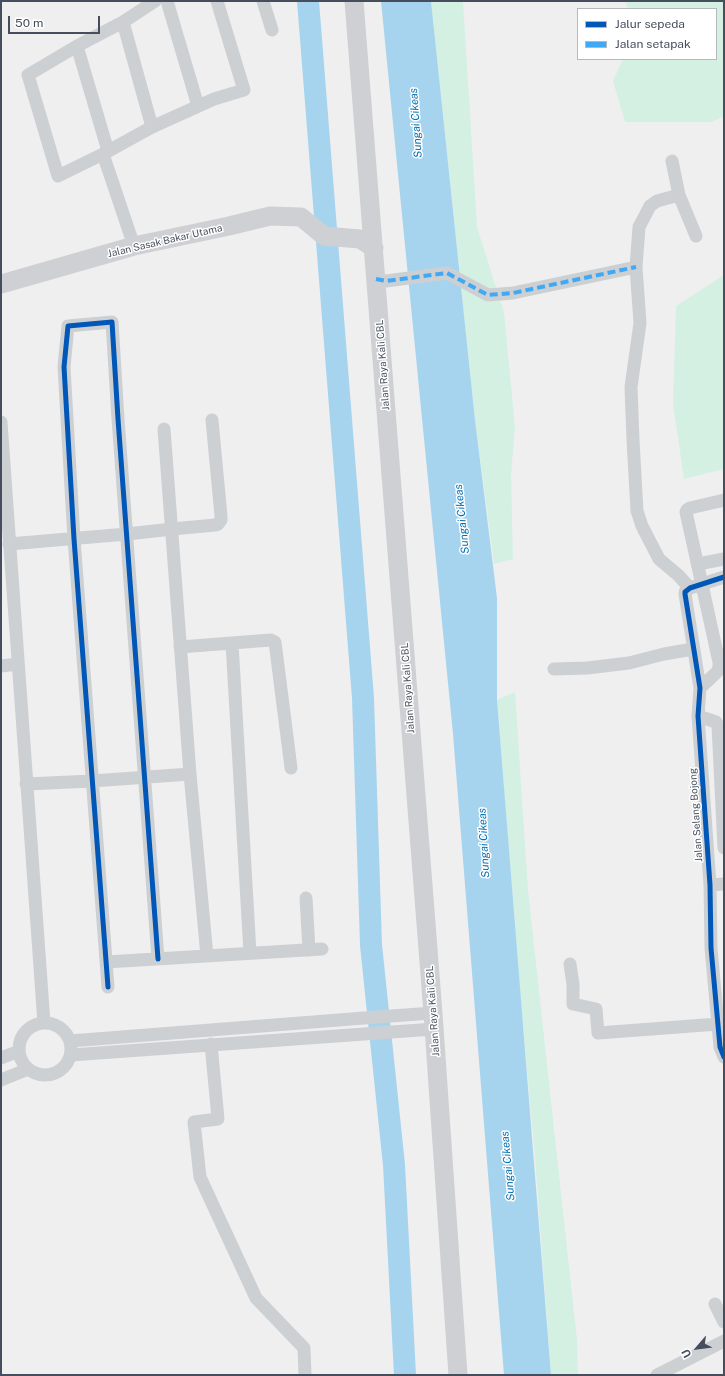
<!DOCTYPE html>
<html>
<head>
<meta charset="utf-8">
<style>
  body { margin:0 }
  #map { position:relative; width:725px; height:1376px; overflow:hidden; background:#f0efef; font-family:"Public Sans",sans-serif }
  canvas { display:block }
  .frame { position:absolute; inset:0; border:2px solid #464e5d; pointer-events:none }
  .legend { position:absolute; left:577px; top:8px; width:140px; height:52px; box-sizing:border-box; background:#fff; border:1px solid #b5b8be; margin:0; padding:5px 7px; list-style:none; font-size:12px; color:#464e5d }
  .legend li { display:flex; align-items:center; gap:8px; height:20px }
  .legend b { width:20px; border:1px solid #b5b8be }
  .north { position:absolute; left:677px; top:1328px; width:40px; height:40px; -webkit-text-stroke:3px #fff; paint-order:stroke; rotate:242deg; font-size:11px; font-weight:700; line-height:16px; text-align:center; color:#464e5d }
  .north::after { content:''; display:block; margin:auto; width:14px; height:18px; background:#464e5d; clip-path:polygon(50% 0,100% 100%,50% 72%,0 100%) }
  .scale { position:absolute; left:8px; top:16px; width:92px; height:18px; box-sizing:border-box; border:2px solid #464e5d; border-top:0; padding-left:5px; font-size:12px; line-height:14px; white-space:nowrap; color:#464e5d; -webkit-text-stroke:3px #fff; paint-order:stroke }
</style>
</head>
<body>
<div id="map">
<canvas width="725" height="1376"></canvas>
<div class="frame"></div>
<ul class="legend">
<li><b style="height:5px;background:#0057b8"></b>Jalur sepeda</li>
<li><b style="height:5px;background:#3fa9f5"></b>Jalan setapak</li>
</ul>
<div class="north">U</div>
<div class="scale">50 m</div>
</div>
<script>
const ctx = document.querySelector('canvas').getContext('2d');
ctx.lineJoin = 'round';
function paint(path, color) {
  ctx.fillStyle = color;
  ctx.fill(path, 'evenodd');
}
function toPath(rows) {
  const path = new Path2D();
  for (const r of rows) {
    if (r.length === 3) {
      path.moveTo(r[0] + r[2], r[1]);
      path.arc(r[0], r[1], r[2], 0, 2 * Math.PI);
      continue;
    }
    path.moveTo(r[0], r[1]);
    for (let i = 2; i < r.length; i += 2) path.lineTo(r[i], r[i + 1]);
  }
  return path;
}
function trace(path, color, width, dash) {
  ctx.strokeStyle = color;
  ctx.lineWidth = width;
  ctx.lineCap = dash ? 'butt' : 'round';
  ctx.setLineDash(dash || []);
  ctx.stroke(path);
}
function label(font, color, halo, rows, align = 'center') {
  ctx.font = font + ' "Public Sans",sans-serif';
  ctx.lineWidth = 3;
  ctx.setLineDash([]);
  ctx.textBaseline = 'middle';
  ctx.strokeStyle = halo;
  ctx.fillStyle = color;
  for (const [text, x, y, turn = 0] of rows) {
    ctx.save();
    ctx.translate(x, y);
    ctx.rotate((+turn || 0) * Math.PI / 180);
    ctx.textAlign = isNaN(turn) ? turn : align;
    if (halo) ctx.strokeText(text, 0, 0);
    ctx.fillText(text, 0, 0);
    ctx.restore();
  }
}
paint(toPath([
  [431,1,463,1,477,227,504,313,515,427,511,475,513,559,494,564,475,420],
  [625,1,724,1,724,116,712,122,625,122,613,81,623,59,716,59,716,9,628,9],
  [724,275,724,469,684,479,673,404,676,306],
  [515,692,528,890,577,1340,578,1375,551,1375,535,1158,518,970,497,700]
]), '#d3f0e3');
paint(toPath([
  [381,1,431,1,475,420,497,598,497,700,551,1375,504,1375,453,734]
]), '#a6d4ef');
trace(toPath([
  [308,1,363,698,371,945,394,1165,405,1375]
]), '#a6d4ef', 22);
trace(toPath([
  [167,1,198,106],
  [263,1,272,30],
  [123,22,152,127,214,99,244,90,217,1],
  [77,46,108,151],
  [103,154,58,176,28,75,77,46,123,22,155,1],
  [672,161,679,195,657,201,650,206,639,227,636,267,640,323,631,387,633,440,637,511,642,526,659,559,678,575,690,588],
  [679,195,696,236],
  [134,246,103,154,152,127],
  [376,279,386,281,447,273,488,295,513,293,636,267],
  [1,422,44,1023],
  [164,429,190,774,207,956],
  [9,544,127,534,172,529,215,525,218,524,221,520,221,516,212,420],
  [698,564,724,559],
  [724,577,690,588,685,592,685,594,700,688,698,716,710,885,711,948,720,1047,724,1057],
  [232,643,250,953],
  [180,647,271,640,275,642,291,768],
  [1,666,18,664],
  [554,669,587,668,629,663,664,654,693,649],
  [700,688,717,672,719,668,719,662,686,512,687,510,690,508,724,500],
  [698,716,716,722,718,726,724,848],
  [26,784,92,781,190,774],
  [710,885,724,884],
  [306,898,309,950],
  [106,962,322,949],
  [570,964,573,984,573,1004,596,1009,598,1033,718,1024],
  [108,987,74,539,64,367,68,326,112,322,118,419,158,959],
  [45,1049,26],
  [70,1041,377,1017,433,1013],
  [211,1044,218,1119,194,1122,200,1177,256,1298,304,1348,305,1375],
  [71,1055,434,1029],
  [1,1058,19,1051],
  [1,1080,28,1069],
  [715,1304,724,1322],
  [657,1375,724,1341]
]), '#cdd0d3', 13);
trace(toPath([
  [354,1,433,1013,458,1375],
  [1,284,134,246,229,226,270,216,301,217,324,236,360,239,374,248]
]), '#ced0d4', 19);
trace(toPath([
  [376,279,386,281,447,273,488,295,513,293,636,267]
]), '#3fa9f5', 4, [8, 4]);
trace(toPath([
  [724,577,690,588,685,592,685,594,700,688,698,716,710,885,711,948,720,1047,724,1057],
  [108,987,74,539,64,367,68,326,112,322,118,419,158,959]
]), '#0057b8', 5);
label('10px', '#464e5d', '#fff', [
  ["Jalan Sasak Bakar Utama",165,241,-13],
  ["Jalan Raya Kali CBL",383,365,-94],
  ["Jalan Raya Kali CBL",408,688,-94],
  ["Jalan Selang Bojong",696,815,-94],
  ["Jalan Raya Kali CBL",433,1011,-94]
]);
label('italic 11px', '#076faf', '#fff', [
  ["Sungai Cikeas",416,123,-94],
  ["Sungai Cikeas",462,519,-96],
  ["Sungai Cikeas",484,843,-93],
  ["Sungai Cikeas",508,1166,-95]
]);
</script>
</body>
</html>
